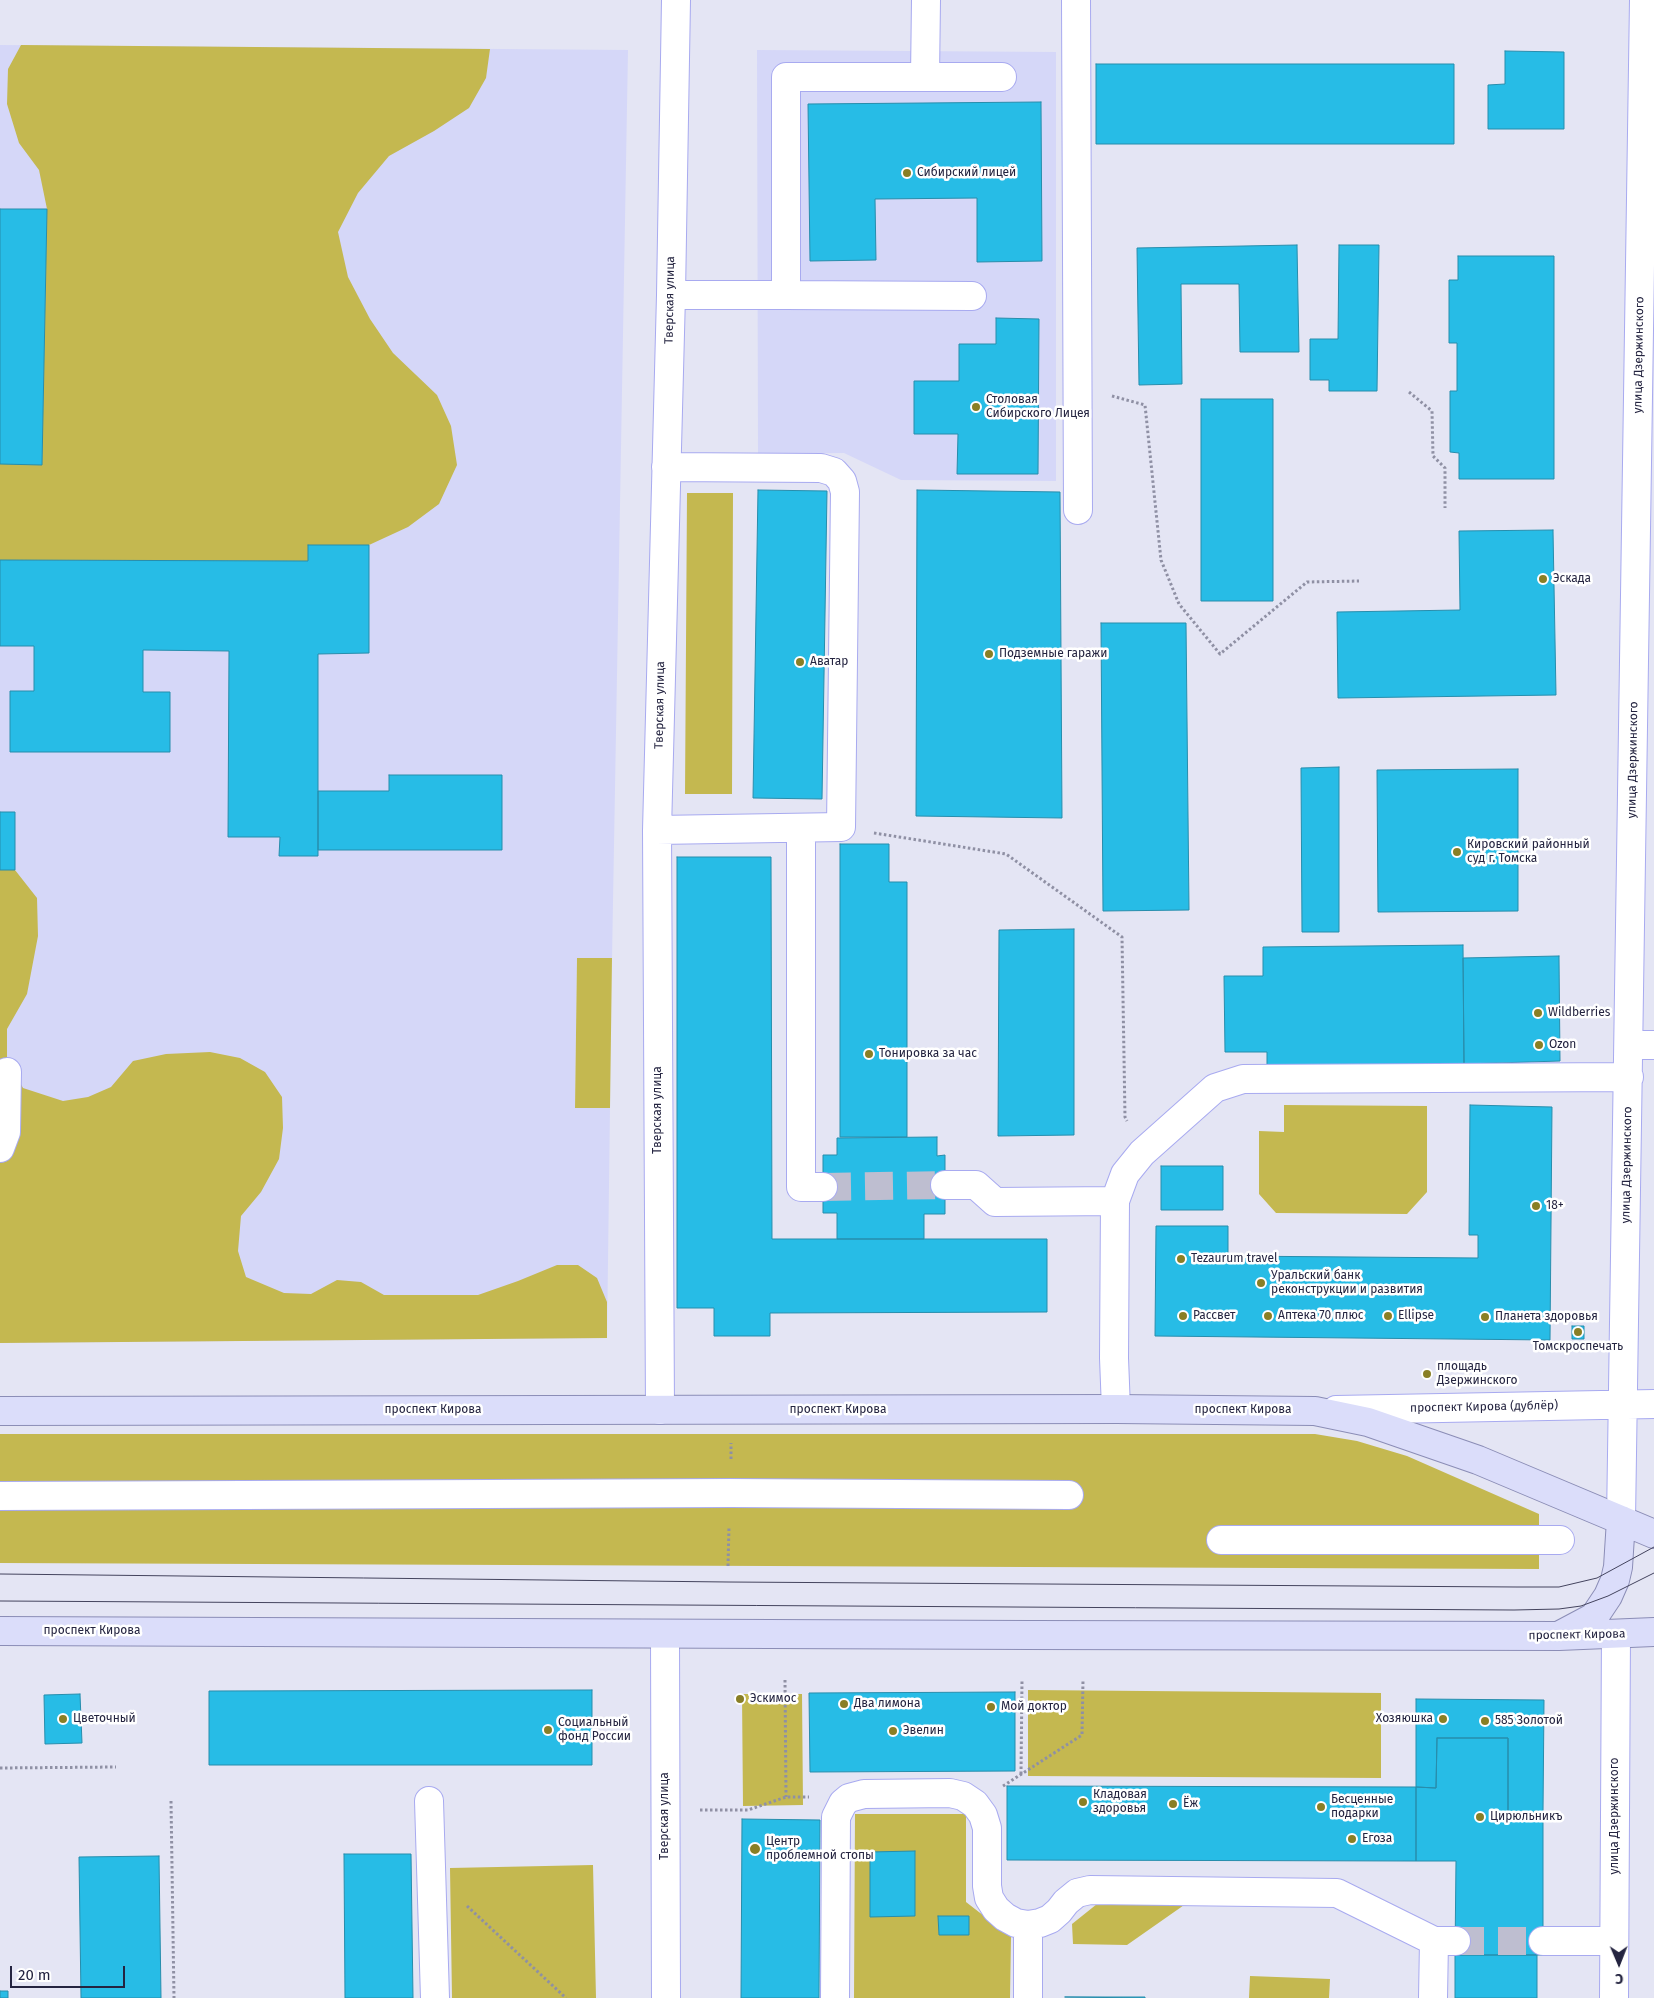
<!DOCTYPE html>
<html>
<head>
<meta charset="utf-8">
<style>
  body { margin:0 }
  #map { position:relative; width:1654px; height:1998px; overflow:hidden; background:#e4e5f4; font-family:"Fira Sans",sans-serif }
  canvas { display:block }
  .north { position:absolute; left:1594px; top:1938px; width:50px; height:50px; -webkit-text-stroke:4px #fff; paint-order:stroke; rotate:179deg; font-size:14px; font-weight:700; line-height:20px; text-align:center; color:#242440 }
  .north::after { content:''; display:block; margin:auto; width:18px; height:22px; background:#242440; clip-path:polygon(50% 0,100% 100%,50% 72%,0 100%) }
  .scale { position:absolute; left:10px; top:1966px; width:115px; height:22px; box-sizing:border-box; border:2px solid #242440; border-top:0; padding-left:6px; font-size:15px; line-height:18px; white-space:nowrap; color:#242440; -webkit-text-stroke:4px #fff; paint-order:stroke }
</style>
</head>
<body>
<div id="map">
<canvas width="1654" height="1998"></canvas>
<div class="north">С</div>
<div class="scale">20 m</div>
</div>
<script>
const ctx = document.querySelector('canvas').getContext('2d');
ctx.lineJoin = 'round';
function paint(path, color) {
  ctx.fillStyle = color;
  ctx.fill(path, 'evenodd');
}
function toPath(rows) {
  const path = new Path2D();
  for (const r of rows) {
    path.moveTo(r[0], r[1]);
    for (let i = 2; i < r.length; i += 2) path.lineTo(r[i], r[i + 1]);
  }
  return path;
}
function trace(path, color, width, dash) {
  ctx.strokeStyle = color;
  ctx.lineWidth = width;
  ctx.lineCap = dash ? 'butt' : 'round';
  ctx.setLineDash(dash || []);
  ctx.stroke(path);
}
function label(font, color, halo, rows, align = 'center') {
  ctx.font = font + ' "Fira Sans",sans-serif';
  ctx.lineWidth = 5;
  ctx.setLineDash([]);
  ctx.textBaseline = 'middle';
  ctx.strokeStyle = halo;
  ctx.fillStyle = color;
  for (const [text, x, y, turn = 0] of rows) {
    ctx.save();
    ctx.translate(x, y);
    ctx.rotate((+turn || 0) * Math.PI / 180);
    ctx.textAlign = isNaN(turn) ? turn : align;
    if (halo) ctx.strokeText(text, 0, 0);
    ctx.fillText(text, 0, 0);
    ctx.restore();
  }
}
paint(toPath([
  [0,45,628,50,612,958,577,958,575,1107,610,1108,607,1338,0,1343],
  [757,50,1056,52,1056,481,901,480,844,453,758,454]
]), '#d5d7f8');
paint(toPath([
  [21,45,490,49,486,78,469,108,434,131,389,156,358,193,338,232,348,277,370,319,393,353,437,395,451,426,457,465,439,504,408,527,369,545,308,545,308,561,0,560,0,464,42,464,47,209,39,170,19,143,7,104,8,69],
  [687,493,733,493,732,794,685,794],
  [0,870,15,870,37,898,38,936,27,994,7,1029,7,1058,23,1088,63,1101,88,1097,111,1087,133,1061,166,1054,210,1052,240,1058,265,1072,282,1097,283,1128,279,1159,261,1192,241,1216,238,1251,246,1277,284,1293,311,1294,337,1280,361,1282,384,1295,478,1295,518,1281,557,1265,578,1265,597,1278,607,1302,607,1338,0,1343],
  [577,958,612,958,610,1108,575,1108],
  [1284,1105,1427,1106,1427,1192,1407,1214,1276,1213,1259,1194,1259,1131,1284,1132],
  [0,1434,1315,1434,1357,1441,1407,1456,1539,1514,1539,1569,0,1563],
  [1028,1690,1381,1693,1381,1778,1028,1776],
  [742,1694,802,1694,803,1805,743,1806],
  [855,1814,966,1814,966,1902,1011,1937,1010,1998,854,1998],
  [593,1865,596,1998,452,1998,450,1868],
  [1187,1903,1127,1945,1073,1944,1072,1924,1097,1904],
  [1250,1976,1330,1979,1329,1998,1249,1998]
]), '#c4b850');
const building = toPath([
  [1505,51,1564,52,1564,129,1488,129,1488,85,1505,84,1505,51],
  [1096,64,1454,64,1454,144,1096,144,1096,64],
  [1041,102,1042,261,977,262,977,198,875,199,876,260,810,261,808,104,1041,102],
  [0,209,47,209,42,465,0,464,0,209],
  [1297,245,1299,352,1240,352,1239,284,1181,284,1182,384,1139,385,1137,248,1297,245],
  [1339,245,1379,245,1377,391,1329,391,1329,380,1310,380,1310,339,1338,339,1339,245],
  [1458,256,1554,256,1554,479,1459,479,1459,453,1450,452,1450,391,1457,391,1457,343,1449,343,1449,280,1458,280,1458,256],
  [996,318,1039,319,1038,474,957,474,958,434,914,434,914,381,959,381,959,344,996,344,996,318],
  [1201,399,1273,399,1273,601,1201,601,1201,399],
  [758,490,827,491,822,799,753,798,758,490],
  [917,490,1060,492,1062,818,916,816,917,490],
  [1553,530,1556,695,1338,698,1337,612,1460,610,1459,531,1553,530],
  [308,545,369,545,369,653,318,654,318,856,279,856,280,837,228,837,229,651,143,650,143,692,170,692,170,752,10,752,10,691,34,691,34,646,0,646,0,560,308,561,308,545],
  [1101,623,1186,623,1189,910,1103,911,1101,623],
  [1339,767,1339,932,1302,932,1301,768,1339,767],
  [1518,769,1518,911,1378,912,1377,770,1518,769],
  [389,775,502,775,502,850,318,850,318,791,389,791,389,775],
  [0,812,15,812,15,870,0,870,0,812],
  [840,844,889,844,889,882,907,882,907,1137,840,1137,840,844],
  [677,857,771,857,772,1239,1047,1239,1047,1312,770,1313,770,1336,714,1336,714,1308,677,1308,677,857],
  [1074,929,1074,1135,998,1136,999,930,1074,929],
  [1463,945,1464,1064,1267,1066,1267,1052,1225,1052,1224,976,1263,976,1263,947,1463,945],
  [1559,956,1560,1061,1464,1064,1463,958,1559,956],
  [1470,1105,1552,1107,1550,1340,1155,1336,1156,1226,1228,1226,1228,1256,1478,1258,1478,1235,1469,1235,1470,1105],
  [937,1137,937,1156,945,1155,945,1214,924,1214,924,1239,837,1239,837,1213,823,1213,823,1155,837,1155,837,1138,937,1137],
  [1161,1166,1223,1166,1223,1210,1161,1210,1161,1166],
  [1572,1326,1584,1326,1584,1339,1572,1339,1572,1326],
  [592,1690,592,1765,209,1765,209,1691,592,1690],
  [1015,1692,1015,1771,810,1772,809,1693,1015,1692],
  [80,1694,82,1743,45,1744,44,1695,80,1694],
  [1416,1699,1544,1700,1543,1812,1508,1812,1508,1738,1437,1738,1436,1788,1416,1787,1416,1699],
  [1437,1738,1508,1738,1508,1812,1543,1812,1543,1955,1455,1955,1456,1861,1416,1861,1416,1787,1436,1788,1437,1738],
  [1007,1786,1416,1787,1416,1861,1007,1860,1007,1786],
  [742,1819,820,1820,819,1998,741,1998,742,1819],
  [915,1851,915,1916,870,1917,870,1852,915,1851],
  [344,1854,411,1854,413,1998,345,1998,344,1854],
  [159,1856,161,1998,81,1998,79,1857,159,1856],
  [938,1916,969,1916,969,1935,939,1935,938,1916],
  [1455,1955,1537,1955,1537,1998,1455,1998,1455,1955],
  [0,1991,8,1991,8,1998,0,1998,0,1991],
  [1065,1997,1145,1997,1145,1998,1065,1997]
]);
paint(building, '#27bce6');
trace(building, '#278dac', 1);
trace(toPath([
  [823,1187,945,1185],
  [1456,1941,1543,1941]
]), '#bebed0', 28, [28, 14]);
const minor = toPath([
  [1076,0,1078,510],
  [925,77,926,0],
  [671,295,786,295],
  [972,296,786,295,786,77,1002,77],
  [801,828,801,1187,823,1187],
  [657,830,841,827,845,492,842,481,834,472,821,468,666,467],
  [1629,1045,1654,1045],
  [0,1148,6,1132,7,1072],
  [945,1185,976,1185,995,1202,1115,1201],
  [1116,1409,1114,1358,1115,1201,1125,1174,1142,1153,1215,1088,1243,1079,1629,1077],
  [660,1410,657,830,671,295,676,0],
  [1336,1410,1654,1404],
  [0,1496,730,1493,1069,1495],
  [1621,1520,1644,0],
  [1221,1540,1560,1540],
  [665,1634,666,1998],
  [429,1801,435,1998],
  [1543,1941,1614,1941],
  [835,1998,836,1817,843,1803,849,1798,864,1794,950,1793,963,1796,975,1804,983,1815,987,1828,987,1886,989,1898,996,1909,1005,1917,1016,1923,1028,1925,1040,1923,1050,1919,1059,1911,1066,1902,1077,1893,1090,1890,1337,1893,1434,1941],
  [1028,1998,1028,1925],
  [1433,1998,1434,1941,1456,1941],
  [1614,1998,1616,1634]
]);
const major = toPath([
  [0,1411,1116,1409,1315,1411,1368,1422,1478,1460,1654,1534],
  [0,1631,1028,1635,1559,1636,1654,1632],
  [1562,1634,1594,1617,1608,1596,1615,1580,1618,1567,1621,1520]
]);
trace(minor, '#a8aaf0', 30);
trace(major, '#8b8db6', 30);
trace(toPath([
  [1409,392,1432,411,1433,456,1445,468,1445,508],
  [1112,396,1145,405,1161,560,1179,604,1220,654,1307,582,1359,581],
  [874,833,1006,854,1122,937,1125,1117,1127,1121],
  [731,1459,731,1443],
  [728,1566,729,1526],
  [785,1680,786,1797],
  [0,1768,116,1767],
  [1021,1774,1022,1680],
  [1003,1786,1082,1735,1083,1680],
  [171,1801,174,1998],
  [700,1810,748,1810,786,1797,809,1797],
  [467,1906,566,1998]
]), '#8f90a4', 3, [2.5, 2.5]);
trace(minor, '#fff', 28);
trace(major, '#dbddfa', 28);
trace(toPath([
  [0,1574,728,1582,1516,1587,1559,1587,1597,1578,1654,1547],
  [0,1601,1514,1610,1559,1609,1581,1606,1608,1596,1654,1573]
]), '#43435d', 1);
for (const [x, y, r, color] of [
  [907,173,5,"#897f25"],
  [976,407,5,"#897f25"],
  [1543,579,5,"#897f25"],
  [989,654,5,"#897f25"],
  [800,662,5,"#897f25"],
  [1457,852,5,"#897f25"],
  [1538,1013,5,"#897f25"],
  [1539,1045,5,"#897f25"],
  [869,1054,5,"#897f25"],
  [1536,1206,5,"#897f25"],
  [1181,1259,5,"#897f25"],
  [1261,1283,5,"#897f25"],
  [1183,1316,5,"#897f25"],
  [1268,1316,5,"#897f25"],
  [1388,1316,5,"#897f25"],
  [1485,1317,5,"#897f25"],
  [1578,1332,5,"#897f25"],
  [1427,1374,5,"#897f25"],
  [740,1699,5,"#897f25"],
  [844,1704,5,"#897f25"],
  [991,1707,5,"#897f25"],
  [63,1719,5,"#897f25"],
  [1443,1719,5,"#897f25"],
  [1485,1721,5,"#897f25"],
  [548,1730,5,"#897f25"],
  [893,1731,5,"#897f25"],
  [1083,1802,5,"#897f25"],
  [1173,1804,5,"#897f25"],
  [1321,1807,5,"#897f25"],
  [1480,1817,5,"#897f25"],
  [1352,1839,5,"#897f25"],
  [755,1849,6,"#897f25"]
]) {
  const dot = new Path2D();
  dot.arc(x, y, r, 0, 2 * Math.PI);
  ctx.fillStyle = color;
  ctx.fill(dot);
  trace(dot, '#fff', 2);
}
label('12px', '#242440', '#fff', [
  ["Сибирский лицей",917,173],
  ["Столовая",986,400],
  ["Сибирского Лицея",986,414],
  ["Эскада",1553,579],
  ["Подземные гаражи",999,654],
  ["Аватар",810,662],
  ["Кировский районный",1467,845],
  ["суд г. Томска",1467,859],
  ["Wildberries",1548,1013],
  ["Ozon",1549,1045],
  ["Тонировка за час",879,1054],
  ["18+",1546,1206],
  ["Tezaurum travel",1191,1259],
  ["Уральский банк",1271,1276],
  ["реконструкции и развития",1271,1290],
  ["Рассвет",1193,1316],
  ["Аптека 70 плюс",1278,1316],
  ["Ellipse",1398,1316],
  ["Планета здоровья",1495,1317],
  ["Томскроспечать",1578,1347,"center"],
  ["площадь",1437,1367],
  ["Дзержинского",1437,1381],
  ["Эскимос",750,1699],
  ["Два лимона",854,1704],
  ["Мой доктор",1001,1707],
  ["Цветочный",73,1719],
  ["Хозяюшка",1433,1719,"right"],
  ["585 Золотой",1495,1721],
  ["Социальный",558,1723],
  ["фонд России",558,1737],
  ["Эвелин",903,1731],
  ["Кладовая",1093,1795],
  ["здоровья",1093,1809],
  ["Бесценные",1331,1800],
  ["подарки",1331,1814],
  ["Ёж",1183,1804],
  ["Цирюльникъ",1490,1817],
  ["Егоза",1362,1839],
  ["Центр",766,1842],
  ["проблемной стопы",766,1856]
], 'left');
label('12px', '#242440', '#fff', [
  ["Тверская улица",670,300,-89],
  ["улица Дзержинского",1639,355,-89],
  ["Тверская улица",660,705,-89],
  ["улица Дзержинского",1633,760,-89],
  ["Тверская улица",658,1110,-90],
  ["улица Дзержинского",1627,1165,-89],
  ["проспект Кирова (дублёр)",1484,1407,-1],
  ["проспект Кирова",433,1410],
  ["проспект Кирова",838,1410],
  ["проспект Кирова",1243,1410],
  ["проспект Кирова",92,1631],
  ["проспект Кирова",1577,1635,-1],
  ["Тверская улица",665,1816,-90],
  ["улица Дзержинского",1615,1816,-90]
]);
</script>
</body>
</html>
